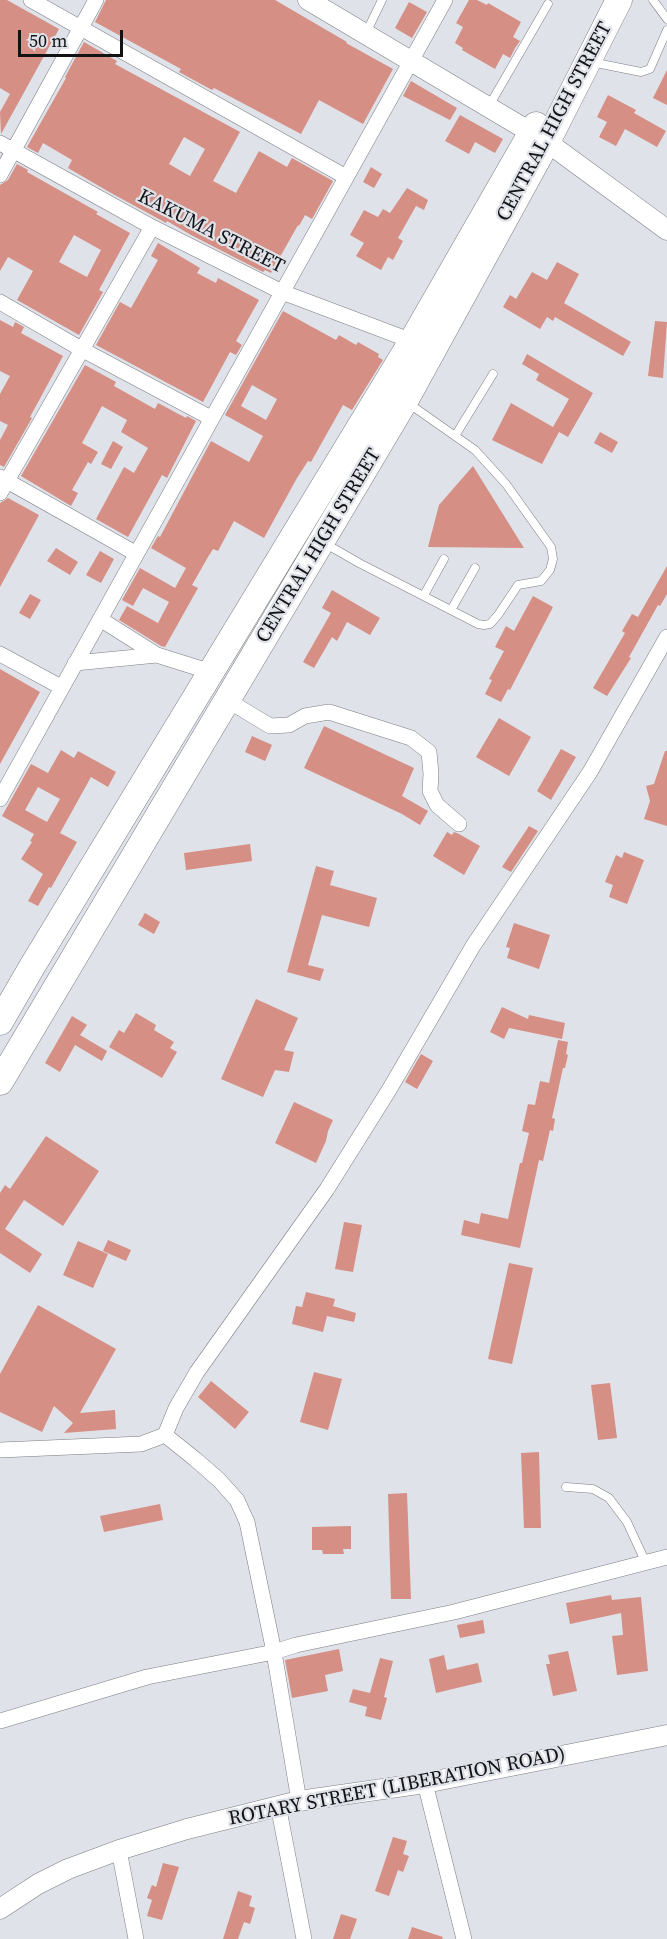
<!DOCTYPE html>
<html>
<head>
<meta charset="utf-8">
<style>
  body { margin:0 }
  #map { position:relative; width:667px; height:1939px; overflow:hidden; background:#dfe2e9; font-family:"Source Serif 4",serif }
  canvas { display:block }
  .scale { position:absolute; left:18px; top:30px; width:105px; height:27px; box-sizing:border-box; border:3px solid #121315; border-top:0; padding-left:8px; font-size:18px; line-height:21px; white-space:nowrap; color:#121315; -webkit-text-stroke:4px #dfe2e9; paint-order:stroke }
</style>
</head>
<body>
<div id="map">
<canvas width="667" height="1939"></canvas>
<div class="scale">50 m</div>
</div>
<script>
const ctx = document.querySelector('canvas').getContext('2d');
ctx.lineJoin = 'round';
function paint(path, color) {
  ctx.fillStyle = color;
  ctx.fill(path, 'evenodd');
}
function toPath(rows) {
  const path = new Path2D();
  for (const r of rows) {
    path.moveTo(r[0], r[1]);
    for (let i = 2; i < r.length; i += 2) path.lineTo(r[i], r[i + 1]);
  }
  return path;
}
function trace(path, color, width, dash) {
  ctx.strokeStyle = color;
  ctx.lineWidth = width;
  ctx.lineCap = dash ? 'butt' : 'round';
  ctx.setLineDash(dash || []);
  ctx.stroke(path);
}
function label(font, color, halo, rows, align = 'center') {
  ctx.font = font + ' "Source Serif 4",serif';
  ctx.lineWidth = 4.5;
  ctx.setLineDash([]);
  ctx.textBaseline = 'middle';
  ctx.strokeStyle = halo;
  ctx.fillStyle = color;
  for (const [text, x, y, turn = 0] of rows) {
    ctx.save();
    ctx.translate(x, y);
    ctx.rotate((+turn || 0) * Math.PI / 180);
    ctx.textAlign = isNaN(turn) ? turn : align;
    if (halo) ctx.strokeText(text, 0, 0);
    ctx.fillText(text, 0, 0);
    ctx.restore();
  }
}
paint(toPath([
  [0,0,7,0,59,29,1,134,0,112,10,94,0,88],
  [106,0,275,0,347,42,346,43,393,69,363,124,319,100,301,134,214,88,212,90,179,72,181,69,95,22],
  [469,0,477,0,487,5,488,3,521,22,513,37,520,41,515,48,510,58,503,54,495,69,462,50,463,48,455,43,463,27,456,23],
  [409,2,427,12,412,38,395,28],
  [84,42,117,61,115,64,240,132,213,181,236,193,259,151,287,167,292,158,333,181,312,219,305,215,299,226,298,225,271,273,265,270,263,272,191,235,167,221,166,223,157,218,111,193,68,168,72,160,43,143,38,153,27,147,66,78,65,77],
  [184,137,205,149,190,176,169,164],
  [667,70,667,105,653,98],
  [411,81,457,108,450,120,403,96],
  [608,95,636,110,634,113,666,131,657,147,625,129,616,146,599,137,607,122,597,117],
  [460,115,503,139,495,153,475,142,469,154,445,141],
  [17,164,28,170,27,172,98,212,96,214,130,233,99,290,103,292,79,335,17,300,33,271,8,257,0,271,0,185,8,180],
  [74,235,101,250,87,277,59,262],
  [371,167,382,174,374,188,363,182],
  [407,188,428,200,424,210,416,206,398,238,403,241,393,260,388,257,381,270,356,256,364,243,350,235,364,210,378,217,383,209,390,213],
  [158,243,200,268,197,273,216,283,218,278,259,300,236,341,242,345,236,355,230,352,203,402,96,345,120,302,131,308,158,260,151,256],
  [557,262,579,274,564,303,631,342,623,356,555,317,553,321,547,317,540,329,503,307,510,295,516,299,532,272,547,280],
  [283,311,336,340,339,335,356,345,358,342,379,354,378,357,383,360,352,410,343,405,311,462,308,461,297,478,264,538,234,521,218,551,213,549,208,557,192,585,198,588,165,647,161,646,119,620,127,606,158,623,169,602,143,588,133,606,122,600,140,568,175,588,186,568,151,548,158,536,160,537,211,441,249,462,263,436,225,415],
  [252,385,277,399,266,420,241,406],
  [0,320,13,327,15,322,24,327,21,333,63,356,30,417,32,418,4,467,0,465,0,440,8,425,0,421,0,394,10,376,0,371],
  [655,321,667,322,663,378,648,376],
  [527,354,593,393,568,437,559,432,542,464,492,440,511,403,553,427,569,399,536,380,539,374,522,364],
  [85,365,116,382,114,386,155,409,158,403,186,418,187,416,196,421,167,478,162,475,128,537,96,519,124,467,134,473,148,448,121,432,127,420,102,406,82,443,98,452,91,464,88,462,72,490,78,493,71,506,21,476],
  [600,432,618,442,612,453,594,443],
  [113,441,123,447,111,469,101,464],
  [473,466,524,548,428,547,439,505],
  [8,498,39,515,0,587,0,503],
  [56,548,78,562,70,575,47,561],
  [100,551,114,559,101,583,86,575],
  [667,566,667,594,660,606,658,605,629,657,631,658,607,696,593,688,625,633,622,631,632,614,638,617],
  [332,590,380,618,370,635,347,622,337,641,332,637,314,668,303,662,331,613,322,608],
  [30,594,41,600,30,619,19,613],
  [533,596,553,607,510,690,508,689,501,702,485,694,492,680,489,679,504,651,495,647,506,626,514,631],
  [0,669,40,692,0,764],
  [499,718,531,737,509,776,476,757],
  [324,726,414,768,402,796,428,811,420,825,402,814,304,768],
  [252,736,272,745,265,761,245,752],
  [561,749,576,757,551,800,537,791],
  [61,750,74,758,78,751,116,772,108,787,91,777,60,833,77,842,51,888,49,887,38,906,28,901,43,874,21,859,32,842,30,841,34,834,2,816,31,764,48,773],
  [38,787,60,799,47,822,25,810],
  [665,751,667,751,667,826,644,819,650,801,646,786,654,784],
  [529,826,538,831,511,872,502,867],
  [447,832,452,835,454,832,459,834,480,846,464,875,433,856],
  [250,844,252,861,186,870,184,853],
  [624,852,644,860,627,904,609,897,613,885,605,882,616,855,622,858],
  [316,866,334,871,330,885,377,898,369,927,322,915,308,965,324,969,320,981,287,972],
  [145,913,160,922,154,934,138,925],
  [514,923,550,935,539,969,507,958,510,948,506,947],
  [256,999,298,1018,284,1050,294,1052,289,1072,275,1070,263,1097,221,1079],
  [502,1007,528,1019,529,1015,565,1023,562,1039,509,1028,504,1039,490,1032],
  [136,1013,156,1025,154,1030,174,1042,170,1048,177,1052,162,1078,109,1047,119,1030,124,1033],
  [72,1016,87,1025,80,1035,107,1051,102,1061,75,1045,60,1072,45,1063],
  [558,1040,568,1042,566,1054,568,1055,565,1068,563,1068,552,1118,555,1119,553,1131,550,1130,543,1161,539,1160,520,1248,461,1235,464,1220,479,1224,481,1213,508,1219,520,1163,522,1163,529,1133,522,1131,528,1104,535,1105,540,1081,549,1083],
  [421,1054,433,1061,417,1089,405,1082],
  [294,1102,333,1120,328,1131,326,1141,316,1163,275,1143],
  [46,1136,99,1171,63,1226,24,1200,5,1229,42,1254,30,1273,0,1253,0,1193,5,1185,10,1189],
  [344,1222,362,1225,353,1272,335,1269],
  [108,1240,131,1250,126,1261,103,1251],
  [78,1241,108,1254,93,1288,63,1275],
  [509,1263,533,1268,512,1364,488,1359],
  [306,1292,335,1299,333,1306,356,1313,354,1322,327,1316,323,1332,292,1324,296,1306,302,1307],
  [38,1305,116,1349,80,1413,115,1410,116,1429,64,1433,73,1423,54,1406,42,1432,0,1412,0,1374],
  [314,1372,342,1379,328,1430,300,1422],
  [211,1381,249,1412,235,1429,198,1397],
  [610,1383,617,1438,598,1440,591,1385],
  [539,1452,541,1528,524,1528,521,1453],
  [407,1493,411,1599,391,1599,388,1494],
  [160,1504,163,1520,104,1532,100,1516],
  [351,1526,351,1549,343,1549,344,1554,323,1554,322,1550,312,1550,312,1527],
  [611,1595,612,1600,641,1597,648,1671,617,1675,612,1636,623,1635,621,1613,570,1624,566,1603],
  [483,1620,485,1633,460,1638,457,1625],
  [339,1649,343,1671,325,1675,328,1691,292,1698,285,1660],
  [568,1651,577,1691,553,1696,546,1664,550,1664,548,1655],
  [444,1655,447,1670,478,1663,482,1682,436,1693,429,1659],
  [380,1658,393,1661,384,1697,387,1698,381,1720,365,1716,367,1707,349,1702,353,1689,370,1693],
  [393,1837,407,1841,403,1854,409,1856,403,1872,398,1870,389,1896,375,1891],
  [163,1863,179,1867,162,1920,147,1916,152,1900,147,1898,152,1885,156,1887],
  [238,1891,252,1896,249,1906,255,1908,250,1924,244,1922,238,1939,223,1939],
  [341,1914,357,1919,350,1939,333,1939],
  [412,1927,443,1937,442,1939,408,1939]
]), '#d58f85');
const service = toPath([
  [653,0,667,19],
  [366,33,382,0],
  [591,62,641,72,650,69,667,30],
  [489,106,548,4],
  [455,436,493,374],
  [326,544,359,563,478,624,484,625,490,624,498,615,518,585,541,581,550,570,553,559,551,547,506,484,475,450,408,403],
  [424,595,444,559],
  [451,610,475,568],
  [566,1487,593,1489,609,1498,627,1522,646,1563]
]);
const minor = toPath([
  [31,0,346,177],
  [0,143,152,227,282,292,412,341],
  [0,175,96,0],
  [0,302,81,349,211,418],
  [0,477,135,553],
  [0,493,152,227],
  [100,619,157,655,211,672],
  [0,654,61,687],
  [75,663,157,655],
  [227,700,270,726,289,725,305,716,329,712,411,738,429,752,431,774,430,791,437,805,459,824],
  [0,799,445,0],
  [0,1450,141,1444,165,1435],
  [0,1721,147,1677,274,1652,296,1645,454,1612,667,1557],
  [425,1783,464,1939],
  [299,1801,274,1652,247,1522,237,1500,219,1480,195,1459,165,1435,176,1408,197,1372,327,1189,389,1090,473,946,590,772,667,637],
  [278,1805,304,1939],
  [119,1850,136,1939]
]);
const tertiary = toPath([
  [308,0,532,133],
  [547,142,667,230],
  [0,1909,38,1884,68,1869,119,1850,187,1829,299,1801,425,1783,667,1735]
]);
const trunk = toPath([
  [0,1022,33,965,412,341,536,125],
  [0,1082,405,401,547,142,619,0]
]);
trace(service, '#7a7d83', 9);
trace(minor, '#7a7d83', 16);
trace(tertiary, '#7a7d83', 21);
trace(trunk, '#7a7d83', 27);
trace(service, '#fff', 8);
trace(minor, '#fff', 15);
trace(tertiary, '#fff', 20);
trace(trunk, '#fff', 26);
label('20px', '#121315', '#dfe2e9', [
  ["CENTRAL HIGH STREET",555,122,-62],
  ["KAKUMA STREET",211,232,27],
  ["CENTRAL HIGH STREET",319,546,-59],
  ["ROTARY STREET (LIBERATION ROAD)",397,1787,-11]
]);
</script>
</body>
</html>
